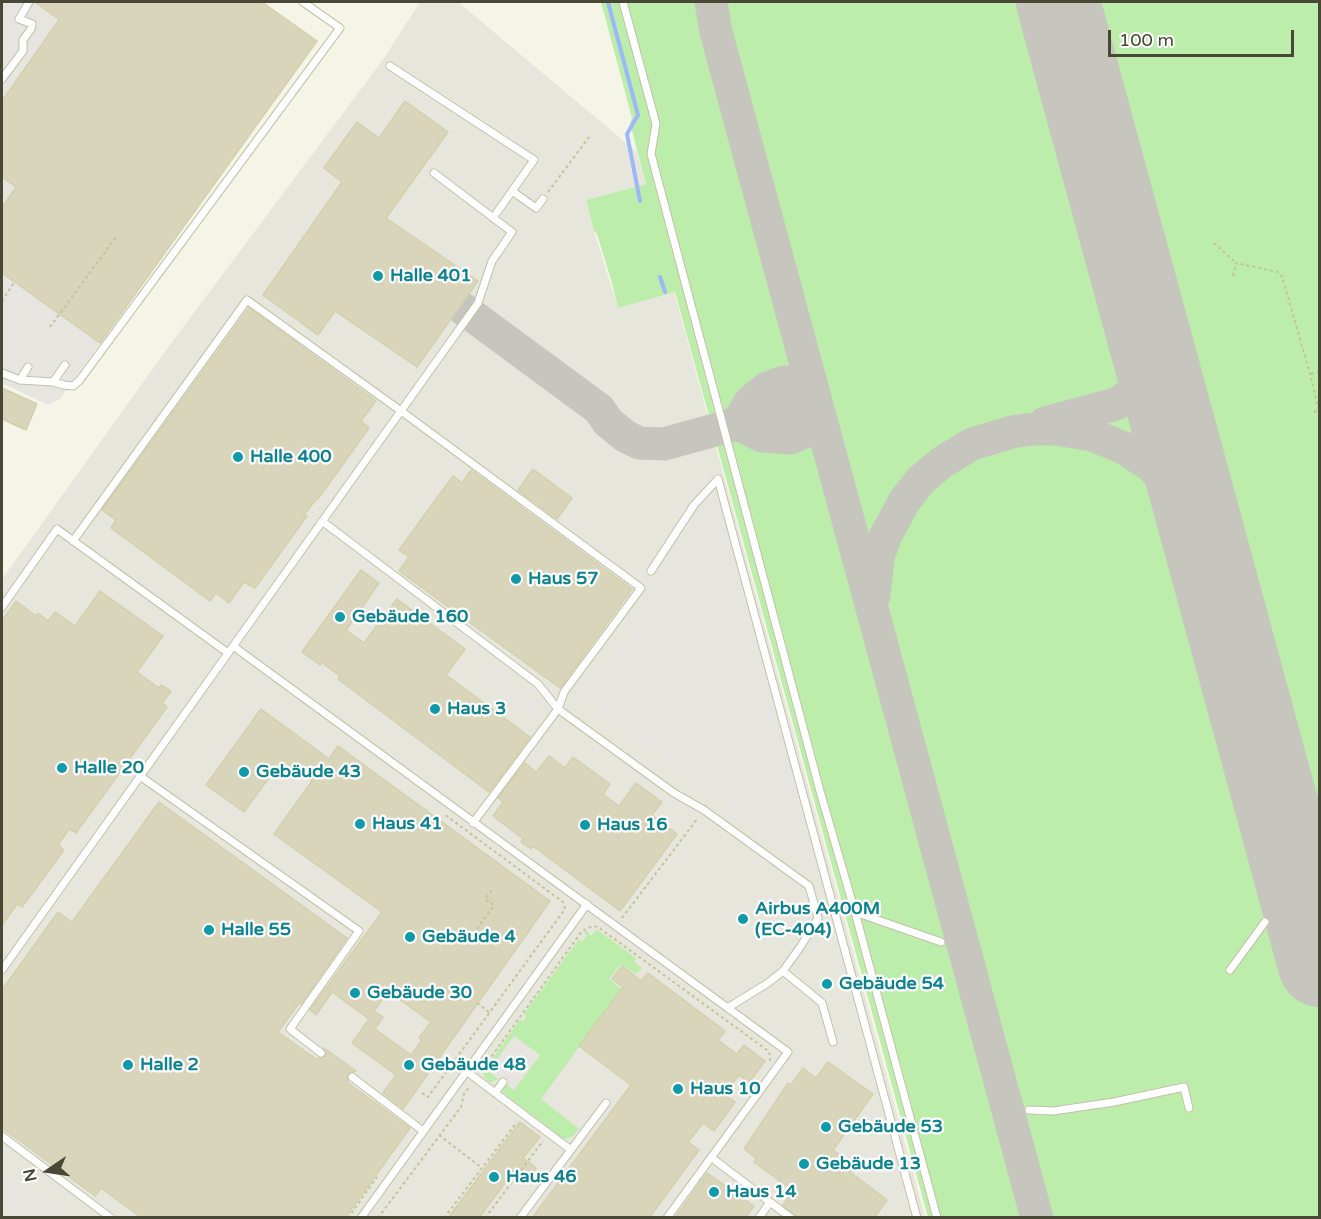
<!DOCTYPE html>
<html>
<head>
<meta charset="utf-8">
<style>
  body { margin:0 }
  #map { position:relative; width:1321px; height:1219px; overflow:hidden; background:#f5f5e7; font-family:"Varela Round",sans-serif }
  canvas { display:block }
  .frame { position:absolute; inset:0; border:3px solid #494735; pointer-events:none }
  .north { position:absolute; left:18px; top:1141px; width:60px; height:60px; -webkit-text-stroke:4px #fff; paint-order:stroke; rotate:257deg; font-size:16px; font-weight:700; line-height:24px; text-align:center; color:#494735 }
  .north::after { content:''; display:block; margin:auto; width:21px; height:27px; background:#494735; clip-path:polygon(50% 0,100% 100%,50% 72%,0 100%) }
  .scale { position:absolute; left:1108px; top:30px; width:186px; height:27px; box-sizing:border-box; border:3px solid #494735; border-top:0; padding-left:8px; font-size:18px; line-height:21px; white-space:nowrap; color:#494735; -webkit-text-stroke:4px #fff; paint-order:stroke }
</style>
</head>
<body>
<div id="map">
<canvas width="1321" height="1219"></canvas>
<div class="frame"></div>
<div class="north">N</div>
<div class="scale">100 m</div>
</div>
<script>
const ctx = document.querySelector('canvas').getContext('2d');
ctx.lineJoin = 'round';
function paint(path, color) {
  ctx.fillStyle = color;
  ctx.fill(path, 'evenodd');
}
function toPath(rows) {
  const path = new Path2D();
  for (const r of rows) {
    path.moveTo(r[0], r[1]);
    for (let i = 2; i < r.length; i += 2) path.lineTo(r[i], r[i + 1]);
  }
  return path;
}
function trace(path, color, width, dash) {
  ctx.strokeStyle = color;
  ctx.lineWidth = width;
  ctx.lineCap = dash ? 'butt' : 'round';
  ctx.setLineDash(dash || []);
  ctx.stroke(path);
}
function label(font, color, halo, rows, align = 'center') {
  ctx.font = font + ' "Varela Round",sans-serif';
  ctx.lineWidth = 4.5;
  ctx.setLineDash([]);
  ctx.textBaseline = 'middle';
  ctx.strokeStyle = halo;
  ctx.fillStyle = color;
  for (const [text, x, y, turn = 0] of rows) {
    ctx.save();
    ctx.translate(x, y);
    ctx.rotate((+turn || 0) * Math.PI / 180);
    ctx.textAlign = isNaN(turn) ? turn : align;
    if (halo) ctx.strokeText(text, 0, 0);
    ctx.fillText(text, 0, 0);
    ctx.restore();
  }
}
paint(toPath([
  [420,2,458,2,637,152,646,184,586,200,594,231,618,308,674,292,925,1217,2,1217,2,579,172,342,382,61]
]), '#e7e6dc');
paint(toPath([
  [601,2,1319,2,1319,1217,928,1217,675,292,618,308,612,283,597,234,594,231,586,200,646,184,630,123,632,118],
  [596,929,636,958,634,962,642,968,636,974,621,964,609,979,621,989,541,1099,579,1129,572,1137,566,1139,562,1138,503,1093,505,1083,514,1090,540,1055,514,1037,489,1071,498,1079,489,1083,482,1073,520,1020,523,1021,527,1017,524,1014,579,939,582,942,587,935,584,933,586,930,591,936]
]), '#bcedab');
paint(toPath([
  [2,2,45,2,41,7,58,21,43,43,156,266,60,399,48,405,2,383],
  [718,465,751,587,828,870,816,873,578,699,650,601,641,594,647,586,637,578],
  [488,664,545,706,534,721,477,679],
  [514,1036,540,1055,514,1090,488,1071],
  [2,1168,68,1217,2,1217]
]), '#e6e5df');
trace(toPath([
  [608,2,638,115,627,134,640,201],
  [660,277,665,292]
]), '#9db8f8', 4);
trace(toPath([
  [711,2,716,32,1037,1218],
  [462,308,599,409,608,422,625,436,639,443,664,444,795,408,809,394,811,384],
  [1045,423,1116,404,1131,394,1139,386,1148,370,1149,352,1148,330],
  [732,425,740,419,750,402,767,388,784,382,803,382,812,387],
  [734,425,740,425,762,436,791,438,809,430,817,422,820,416],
  [874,596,878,557,885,537,905,500,921,480,941,463,972,444,1012,432,1033,429,1056,429,1092,435,1124,448,1151,466,1173,487,1182,501,1197,528,1211,563]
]), '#c6c6bf', 33);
trace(toPath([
  [1058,2,1320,965]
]), '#c6c6bf', 84);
const building = toPath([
  [35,2,262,2,317,41,100,343,2,273,2,208,16,187,2,177,2,101,59,20,35,2],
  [405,101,448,132,386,218,478,281,417,367,335,311,318,335,263,295,342,182,324,168,357,122,379,138,405,101],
  [249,308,376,401,361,421,369,428,318,499,317,498,304,515,307,516,255,588,244,582,229,603,216,593,210,601,111,528,116,520,102,510,249,308],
  [2,388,37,404,26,430,2,419,2,388],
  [533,469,572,498,557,519,518,490,533,469],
  [471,470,632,589,560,688,399,571,409,557,399,550,453,476,462,483,471,470],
  [361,570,379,583,346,630,364,643,397,599,465,649,446,675,530,737,489,792,338,679,340,676,322,663,320,665,302,652,361,570],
  [100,591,163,636,137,672,159,688,161,685,171,691,162,703,167,707,76,833,69,829,58,845,64,850,22,907,17,904,2,925,2,621,16,601,36,616,38,613,48,621,55,612,75,626,100,591],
  [261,709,329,759,338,746,550,901,403,1109,383,1093,396,1075,352,1043,369,1019,332,992,316,1015,310,1010,382,912,274,834,312,781,282,760,244,812,206,785,261,709],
  [388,991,431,1022,419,1038,422,1040,411,1055,375,1029,383,1017,374,1011,388,991],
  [549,756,565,768,573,757,610,784,603,794,619,806,636,783,662,802,652,815,677,834,620,911,533,846,531,849,521,842,523,839,493,816,503,802,498,798,525,763,536,772,549,756],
  [159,802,347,938,301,1004,299,1003,278,1032,316,1059,326,1056,326,1051,324,1048,356,1071,347,1074,348,1083,410,1128,345,1218,142,1218,101,1188,95,1196,2,1128,2,990,58,912,72,922,159,802],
  [622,966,641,981,648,973,725,1031,718,1040,737,1054,744,1045,765,1061,749,1083,739,1075,724,1094,735,1102,714,1131,703,1123,688,1142,699,1150,649,1218,532,1218,631,1085,579,1046,623,987,612,979,622,966],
  [828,1062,873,1094,833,1150,854,1166,850,1172,887,1200,874,1218,796,1218,783,1205,793,1191,754,1162,756,1158,744,1149,788,1083,791,1085,803,1068,816,1078,828,1062],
  [520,1122,540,1137,523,1158,536,1168,526,1182,513,1172,479,1218,448,1218,520,1122],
  [707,1173,754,1206,745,1218,675,1218,707,1173]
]);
paint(building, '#d8d5bb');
trace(building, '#d4d0ad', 1.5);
const lane = toPath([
  [623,2,656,124,651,154,820,791,855,912,937,1218],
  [390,66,534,160,493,218],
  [2,79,23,51,23,40,31,29,32,24,19,19,29,2],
  [512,191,536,208,543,199],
  [2,373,20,380,53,382,64,385,73,386,79,381,340,28,303,2],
  [20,380,28,367],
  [53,382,65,365],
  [322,521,538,684,558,709,674,793,704,810,809,886,818,918,801,946,783,971,768,983,729,1007],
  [73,541,247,300,401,411,641,588,564,692,558,709,473,823],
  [651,571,694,505,718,479,917,1218],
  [2,607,57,529,228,653],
  [233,646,788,1052,667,1218],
  [140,776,359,931,290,1029,321,1053],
  [855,912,941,942],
  [2,970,478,303,492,261,512,232,434,173],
  [1230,970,1265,922],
  [783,971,822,1003,833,1042],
  [466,1071,571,1150],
  [352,1077,423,1131],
  [495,1093,503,1082],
  [1029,1110,1053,1111,1114,1102,1184,1087,1189,1108],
  [2,1136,111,1218],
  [712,1158,791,1218],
  [361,1218,587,904],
  [520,1218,606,1103],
  [759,1218,770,1202]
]);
trace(lane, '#c2c1a8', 9);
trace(toPath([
  [548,192,589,137],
  [1214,243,1236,263],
  [1233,276,1236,263,1278,272,1282,276,1310,374,1319,411,1312,412],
  [2,301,15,281],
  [50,327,116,237],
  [1311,374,1320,372],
  [622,918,698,818],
  [477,929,494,905,485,899,493,888],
  [458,936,470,931],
  [477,1003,489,1012],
  [481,1071,582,931,593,926,598,927,767,1050,770,1055,770,1061],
  [422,1093,428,1097,565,909,563,902,444,814],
  [439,1135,482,1168],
  [348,1218,377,1177],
  [378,1218,461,1107,464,1094,470,1086],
  [444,1218,517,1122],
  [485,1218,543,1141]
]), '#c5c398', 2, [3, 3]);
trace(lane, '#fff', 7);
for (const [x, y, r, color] of [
  [378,276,6,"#0f9aa8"],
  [238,457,6,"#0f9aa8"],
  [516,579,6,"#0f9aa8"],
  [340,617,6,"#0f9aa8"],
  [435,709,6,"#0f9aa8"],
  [62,768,6,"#0f9aa8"],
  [244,772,6,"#0f9aa8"],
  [360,824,6,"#0f9aa8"],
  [585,825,6,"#0f9aa8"],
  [743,919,6,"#0f9aa8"],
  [209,930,6,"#0f9aa8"],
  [410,937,6,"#0f9aa8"],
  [827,984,6,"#0f9aa8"],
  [355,993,6,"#0f9aa8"],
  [128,1065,6,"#0f9aa8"],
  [409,1065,6,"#0f9aa8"],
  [678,1089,6,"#0f9aa8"],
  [826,1127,6,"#0f9aa8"],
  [804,1164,6,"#0f9aa8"],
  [494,1177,6,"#0f9aa8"],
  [714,1192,6,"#0f9aa8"]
]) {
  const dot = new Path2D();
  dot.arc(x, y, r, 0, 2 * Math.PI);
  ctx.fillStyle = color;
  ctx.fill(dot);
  trace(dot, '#fff', 2);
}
label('bold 18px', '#0d838f', '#fff', [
  ["Halle 401",390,276],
  ["Halle 400",250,457],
  ["Haus 57",528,579],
  ["Gebäude 160",352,617],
  ["Haus 3",447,709],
  ["Halle 20",74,768],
  ["Gebäude 43",256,772],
  ["Haus 41",372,824],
  ["Haus 16",597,825],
  ["Airbus A400M",755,909],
  ["(EC-404)",755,930],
  ["Halle 55",221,930],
  ["Gebäude 4",422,937],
  ["Gebäude 54",839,984],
  ["Gebäude 30",367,993],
  ["Halle 2",140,1065],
  ["Gebäude 48",421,1065],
  ["Haus 10",690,1089],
  ["Gebäude 53",838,1127],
  ["Gebäude 13",816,1164],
  ["Haus 46",506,1177],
  ["Haus 14",726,1192]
], 'left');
</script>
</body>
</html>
